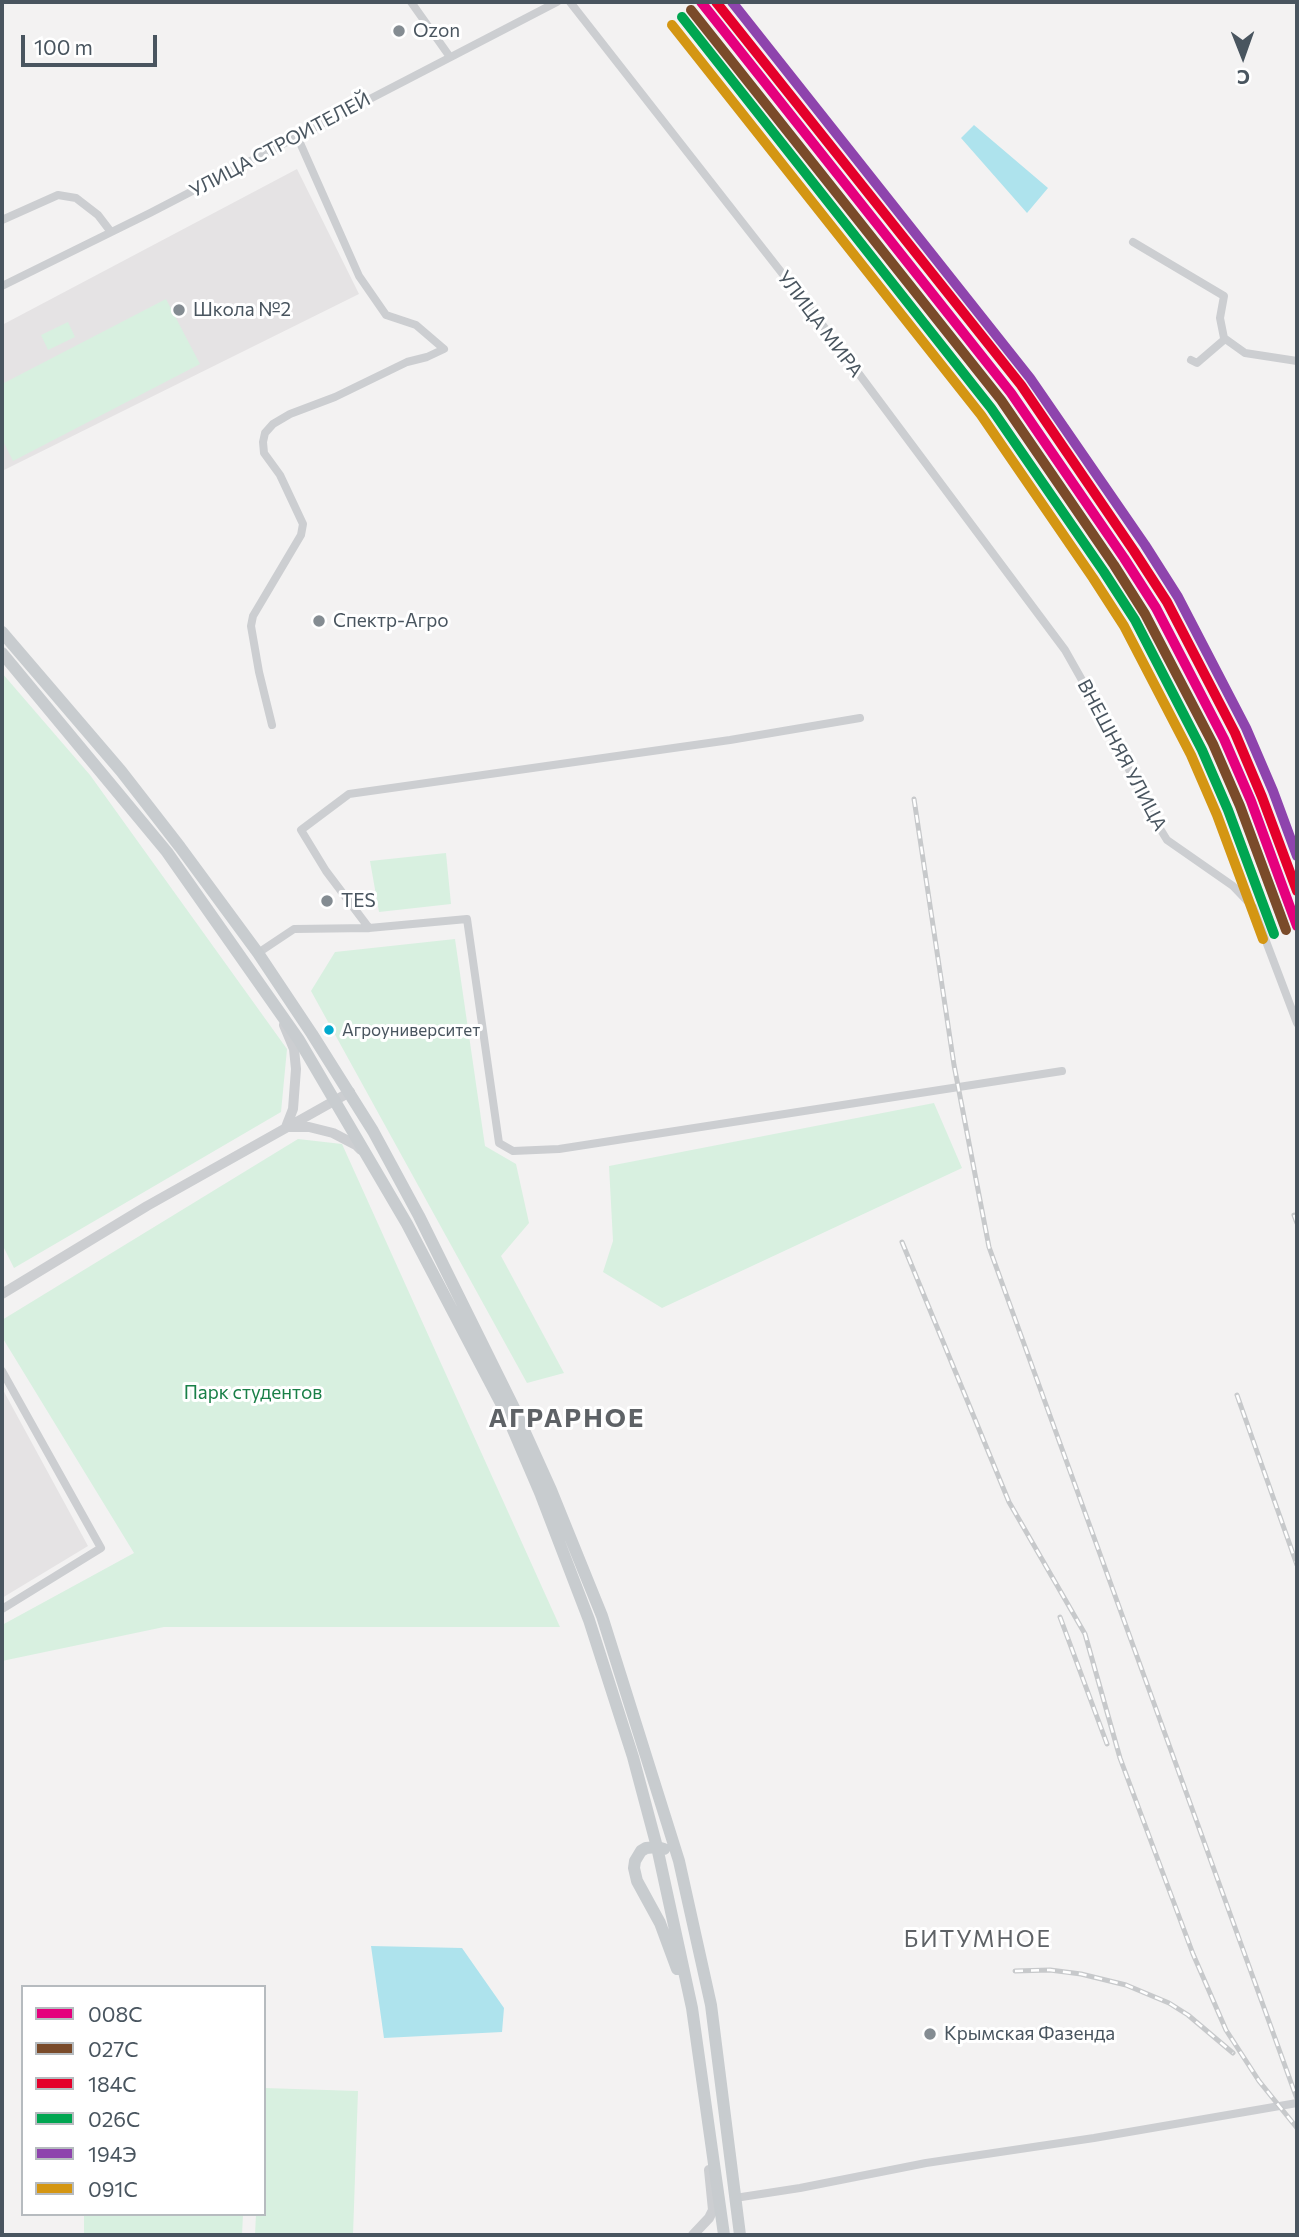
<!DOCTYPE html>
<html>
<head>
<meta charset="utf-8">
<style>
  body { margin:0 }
  #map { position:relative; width:1299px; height:2237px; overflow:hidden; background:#f3f2f2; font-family:Commissioner,sans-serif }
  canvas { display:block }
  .frame { position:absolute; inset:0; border:4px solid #49555f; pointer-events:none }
  .legend { position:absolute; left:21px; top:1985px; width:245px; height:231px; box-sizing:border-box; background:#fff; border:2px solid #b6bbbf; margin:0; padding:9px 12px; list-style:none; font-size:21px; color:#49555f }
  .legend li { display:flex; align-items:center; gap:14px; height:35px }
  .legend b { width:35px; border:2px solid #b6bbbf }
  .north { position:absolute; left:1208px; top:21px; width:70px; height:70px; -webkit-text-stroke:5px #fff; paint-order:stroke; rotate:179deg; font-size:19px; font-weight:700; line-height:28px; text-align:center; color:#49555f }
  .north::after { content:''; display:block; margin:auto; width:24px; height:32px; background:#49555f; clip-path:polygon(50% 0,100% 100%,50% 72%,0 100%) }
  .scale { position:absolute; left:21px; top:35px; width:136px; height:32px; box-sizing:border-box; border:4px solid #49555f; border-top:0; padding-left:9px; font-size:21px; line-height:24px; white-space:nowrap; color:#49555f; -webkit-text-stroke:5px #fff; paint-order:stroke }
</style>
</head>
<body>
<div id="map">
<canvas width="1299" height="2237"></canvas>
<div class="frame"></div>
<ul class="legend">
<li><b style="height:9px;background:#e5007d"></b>008С</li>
<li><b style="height:9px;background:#7a4b2a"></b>027С</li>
<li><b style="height:9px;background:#e4002b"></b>184С</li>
<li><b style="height:9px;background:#00a651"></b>026С</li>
<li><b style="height:9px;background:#8e44ad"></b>194Э</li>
<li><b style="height:9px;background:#d49613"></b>091С</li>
</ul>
<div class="north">С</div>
<div class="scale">100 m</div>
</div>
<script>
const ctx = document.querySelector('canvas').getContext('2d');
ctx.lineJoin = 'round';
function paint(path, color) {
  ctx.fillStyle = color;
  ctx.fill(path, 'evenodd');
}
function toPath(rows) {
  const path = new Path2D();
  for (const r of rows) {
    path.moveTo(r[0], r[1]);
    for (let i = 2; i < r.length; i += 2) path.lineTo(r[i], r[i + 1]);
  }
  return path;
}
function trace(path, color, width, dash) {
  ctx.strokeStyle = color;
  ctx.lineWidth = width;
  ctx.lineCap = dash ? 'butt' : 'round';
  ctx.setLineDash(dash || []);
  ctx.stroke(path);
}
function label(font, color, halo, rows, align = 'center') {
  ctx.font = font + ' Commissioner,sans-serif';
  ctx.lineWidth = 6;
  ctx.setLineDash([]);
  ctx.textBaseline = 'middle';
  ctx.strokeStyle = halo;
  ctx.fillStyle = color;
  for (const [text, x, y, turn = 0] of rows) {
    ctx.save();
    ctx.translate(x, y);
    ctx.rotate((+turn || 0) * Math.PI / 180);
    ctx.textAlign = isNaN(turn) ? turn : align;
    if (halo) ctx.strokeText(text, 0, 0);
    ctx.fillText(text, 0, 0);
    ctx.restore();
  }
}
paint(toPath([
  [297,169,359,294,2,471,2,325],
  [2,1388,88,1546,2,1598]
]), '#e5e3e4');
paint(toPath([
  [166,299,200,364,13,461,2,439,2,384],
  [68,322,75,337,48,350,41,335],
  [2,673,90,775,287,1049,281,1112,14,1268,2,1244],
  [446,853,451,904,379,912,370,861],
  [455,939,485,1146,516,1164,529,1223,501,1256,564,1373,527,1383,311,991,335,952],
  [934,1103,962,1168,662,1308,603,1272,613,1241,609,1166],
  [298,1139,342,1144,560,1627,164,1627,2,1661,2,1625,134,1553,2,1337,2,1320],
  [264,2088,358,2091,353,2235,255,2235,256,2214,264,2214],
  [84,2214,243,2214,242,2235,84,2233]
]), '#d8f0e0');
paint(toPath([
  [974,125,1048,188,1027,213,961,138],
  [371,1946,462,1948,504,2008,502,2032,384,2038]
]), '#aee3ed');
trace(toPath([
  [411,2,450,57],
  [570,2,821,323,1065,650,1104,719,1151,814,1167,840,1233,886,1253,907,1297,1023],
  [2,220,58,195,76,198,98,215,111,232],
  [1133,242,1224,296,1220,318,1224,338,1245,353,1297,361],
  [2,286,150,213,557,2],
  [1191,360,1197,363,1225,339],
  [272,725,259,672,251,626,253,616,301,535,303,524,280,475,264,453,263,442,265,433,273,424,290,414,335,397,407,362,427,357,444,349,416,325,386,315,359,276,297,136],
  [369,928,326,871,301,830,349,794,730,740,860,718],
  [258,953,294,929,369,928,467,919,499,1143,513,1151,559,1149,1062,1071],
  [2,1371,101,1548,2,1609],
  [735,2198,800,2188,926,2163,1094,2138,1297,2103]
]), '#ccced1', 8);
trace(toPath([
  [284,1025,294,1049,296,1069,293,1109,286,1127],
  [288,1127,309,1127,333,1133,356,1145,361,1150],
  [2,1294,147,1206,350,1092],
  [693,2235,709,2218,713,2210,709,2170]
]), '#ccced1', 10);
trace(toPath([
  [2,632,121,771,180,847,258,953,312,1034,373,1131,419,1216,514,1408,551,1490,602,1616,679,1861,711,2005,740,2235],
  [2,653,167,852,299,1040,407,1224,505,1411,541,1495,589,1620,633,1757,657,1847,692,2008,724,2235],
  [664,1849,657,1847,646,1848,641,1851,635,1861,634,1868,637,1881,660,1923,677,1969]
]), '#c8cccf', 12);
const rail = toPath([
  [914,799,954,1065,989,1247,1297,2099],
  [1294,1215,1297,1223],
  [902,1242,1009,1502,1085,1634,1120,1758,1193,1954,1226,2030,1259,2081,1297,2128],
  [1237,1395,1297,1565],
  [1060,1617,1107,1744],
  [1015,1971,1050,1970,1081,1974,1126,1985,1169,2003,1188,2015,1233,2053]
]);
trace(rail, '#c7c9cb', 5);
trace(rail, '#fff', 2.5, [8]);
trace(toPath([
  [701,2,1011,393,1124,558,1156,608,1224,739,1251,801,1297,926]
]), '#e5007d', 10);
trace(toPath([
  [691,10,1001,400,1114,565,1145,614,1213,744,1240,806,1286,930]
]), '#7a4b2a', 10);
trace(toPath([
  [716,2,1021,385,1134,551,1167,602,1235,733,1262,797,1297,891]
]), '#e4002b', 10);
trace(toPath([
  [682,17,991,408,1104,572,1135,620,1202,750,1228,810,1274,934]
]), '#00a651', 10);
trace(toPath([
  [732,2,1030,378,1145,545,1178,597,1246,728,1273,791,1297,856]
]), '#8e44ad', 10);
trace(toPath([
  [672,25,981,415,1093,578,1124,626,1191,755,1217,815,1263,939]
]), '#d49613', 10);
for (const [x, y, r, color] of [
  [399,31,7,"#848c92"],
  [179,310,7,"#848c92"],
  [319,621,7,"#848c92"],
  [327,901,7,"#848c92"],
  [329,1030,6,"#00a9ce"],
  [930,2034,7,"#848c92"]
]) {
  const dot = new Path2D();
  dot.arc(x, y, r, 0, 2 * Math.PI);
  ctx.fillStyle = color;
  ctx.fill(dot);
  trace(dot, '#fff', 2.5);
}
label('17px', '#49555f', '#fff', [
  ["Агроуниверситет",342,1030]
], 'left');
label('19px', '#49555f', '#fff', [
  ["Ozon",413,31],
  ["Школа №2",193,310],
  ["Спектр-Агро",333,621],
  ["TES",341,901],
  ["Крымская Фазенда",944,2034]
], 'left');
label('19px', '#49555f', '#fff', [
  ["УЛИЦА СТРОИТЕЛЕЙ",280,145,-28],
  ["УЛИЦА МИРА",820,324,53],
  ["ВНЕШНЯЯ УЛИЦА",1122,755,62]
]);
label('19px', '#1a8048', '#fff', [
  ["Парк студентов",253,1393]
]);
ctx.letterSpacing = '2px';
label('23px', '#5e6266', '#fff', [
  ["БИТУМНОЕ",978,1939]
]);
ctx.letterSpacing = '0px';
ctx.letterSpacing = '2px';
label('bold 26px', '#5e6266', '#fff', [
  ["АГРАРНОЕ",567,1418]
]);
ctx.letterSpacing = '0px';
</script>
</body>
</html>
